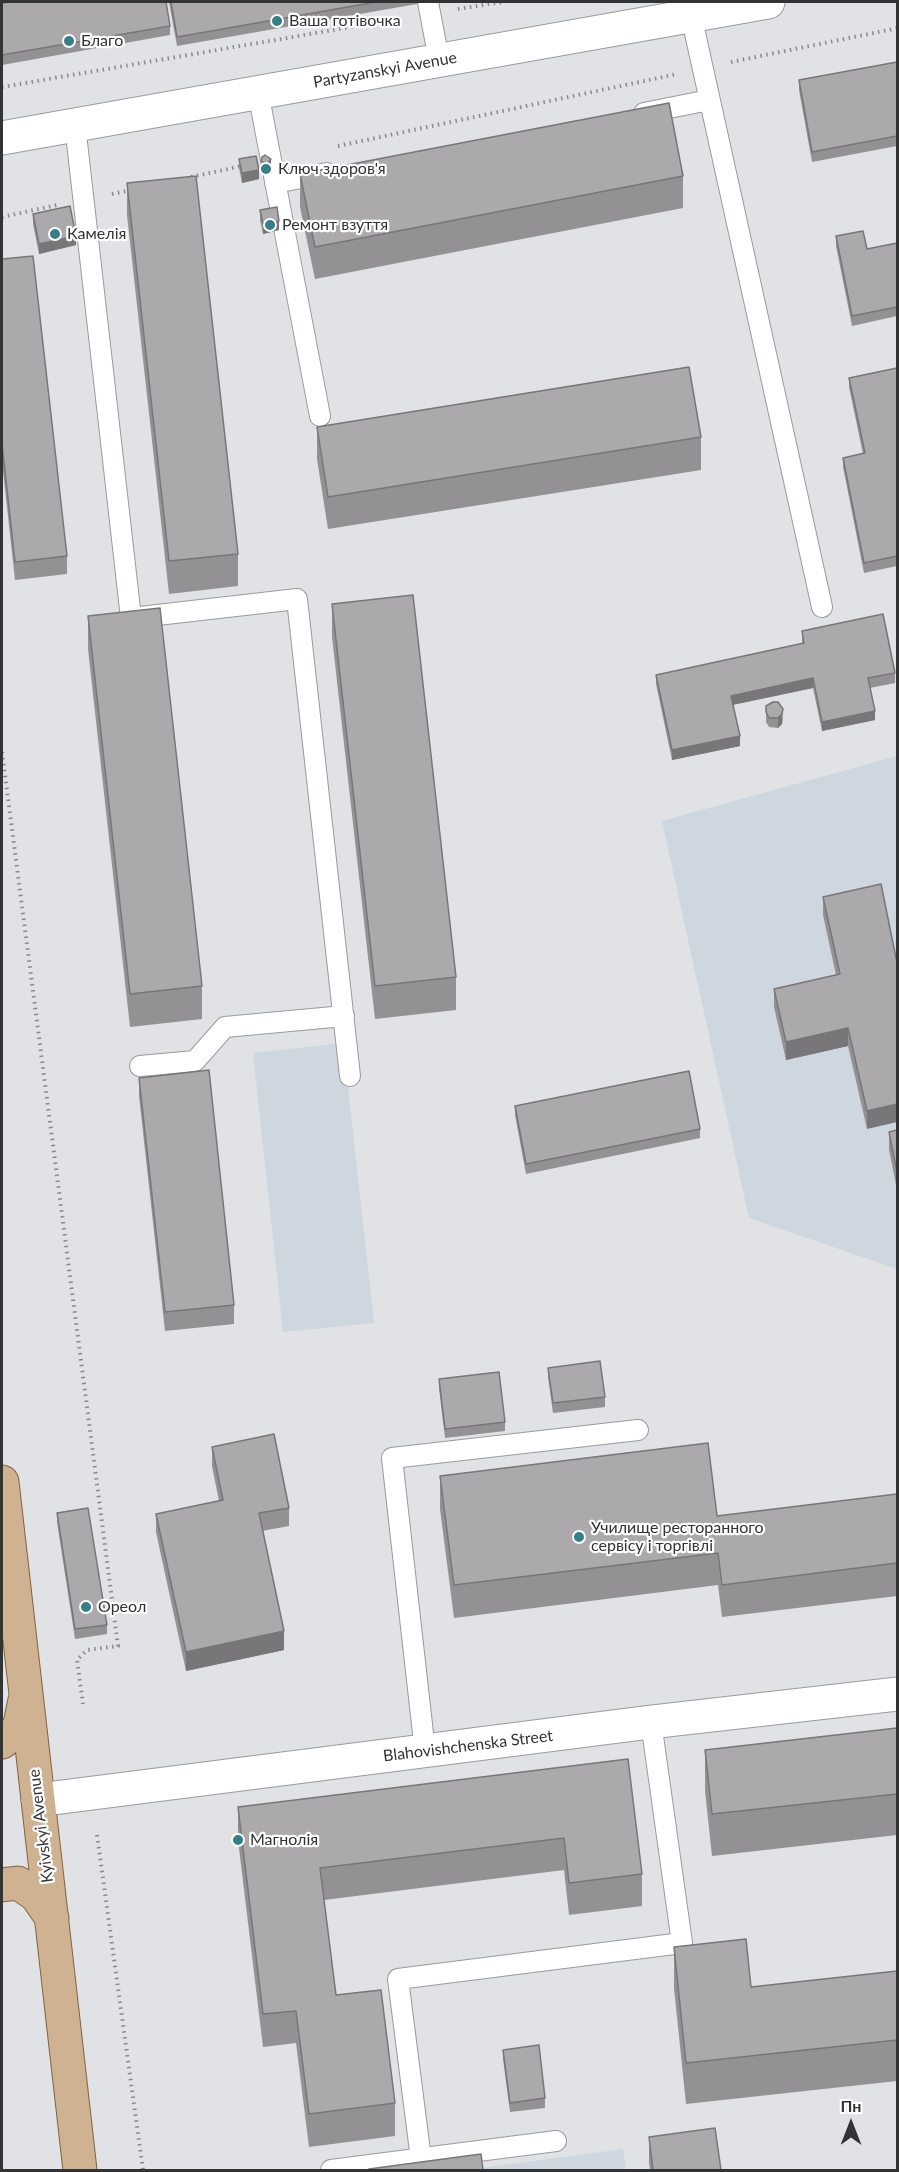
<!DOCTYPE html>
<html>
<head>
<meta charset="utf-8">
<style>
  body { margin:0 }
  #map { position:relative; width:899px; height:2172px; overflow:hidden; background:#e0e2e5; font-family:Lato,sans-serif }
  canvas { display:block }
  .frame { position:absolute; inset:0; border:3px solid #323334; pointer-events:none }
  .north { position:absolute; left:821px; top:2094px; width:60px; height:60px; -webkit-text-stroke:4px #fff; paint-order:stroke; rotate:0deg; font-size:16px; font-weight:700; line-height:24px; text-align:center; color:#323334 }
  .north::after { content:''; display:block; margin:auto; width:21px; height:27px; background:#323334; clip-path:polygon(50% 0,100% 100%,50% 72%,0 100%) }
</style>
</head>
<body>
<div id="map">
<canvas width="899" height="2172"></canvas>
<div class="frame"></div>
<div class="north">Пн</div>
</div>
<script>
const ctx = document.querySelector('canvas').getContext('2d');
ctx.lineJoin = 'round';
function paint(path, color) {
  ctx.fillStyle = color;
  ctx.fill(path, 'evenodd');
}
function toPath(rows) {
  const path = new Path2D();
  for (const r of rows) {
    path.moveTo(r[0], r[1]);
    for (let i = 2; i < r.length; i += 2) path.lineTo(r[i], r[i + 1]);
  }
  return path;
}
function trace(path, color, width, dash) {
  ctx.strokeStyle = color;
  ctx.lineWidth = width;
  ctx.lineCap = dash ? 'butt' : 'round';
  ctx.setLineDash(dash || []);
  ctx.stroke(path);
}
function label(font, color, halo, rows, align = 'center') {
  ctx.font = font + ' Lato,sans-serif';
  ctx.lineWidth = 4.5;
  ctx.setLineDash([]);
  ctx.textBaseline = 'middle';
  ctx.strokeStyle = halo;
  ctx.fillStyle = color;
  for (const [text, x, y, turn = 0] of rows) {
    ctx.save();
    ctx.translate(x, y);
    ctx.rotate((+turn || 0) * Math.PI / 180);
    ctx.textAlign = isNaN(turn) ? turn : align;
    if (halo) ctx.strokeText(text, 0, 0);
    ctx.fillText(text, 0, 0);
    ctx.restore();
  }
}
paint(toPath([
  [897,756,897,1269,749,1218,662,821],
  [343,1043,374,1323,283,1332,253,1053],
  [623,2149,626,2170,466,2170]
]), '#ced7df');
const service = toPath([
  [428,2,439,60],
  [691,15,822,607],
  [258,92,320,416],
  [644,113,709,100],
  [75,125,131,618,297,599,350,1076],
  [275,183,327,173],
  [140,1066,195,1061,225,1027,344,1016],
  [425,1751,392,1458,638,1430],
  [421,2159,398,1979,682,1943,651,1722],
  [331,2170,556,2141]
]);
const minor = toPath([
  [38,1800,651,1722,898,1694]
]);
const tertiary = toPath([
  [2,138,768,2]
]);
const primary = toPath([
  [2,1482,80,2170],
  [2,1742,19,1729,25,1700],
  [2,1885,18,1883,36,1895,52,1918]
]);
trace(service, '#999b9e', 22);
trace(minor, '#999b9e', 35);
trace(tertiary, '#999b9e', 35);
trace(primary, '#836442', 35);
trace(toPath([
  [458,9,502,2],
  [731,62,898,28],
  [2,87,403,18],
  [338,146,677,74],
  [191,177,242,166],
  [112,194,131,190],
  [2,217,57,205],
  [2,752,118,1646,87,1650,77,1660,83,1704],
  [97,1835,143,2170]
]), '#898a8c', 4, [1.5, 4.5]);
trace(service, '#fff', 20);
trace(minor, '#fff', 33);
trace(tertiary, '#fff', 33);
trace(primary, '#ceb292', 33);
paint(toPath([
  [169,2,417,2,417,4,177,46],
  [2,3,170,26,170,35,2,65],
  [897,62,897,146,812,162,799,90,799,80],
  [262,157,271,168,267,174,261,170],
  [239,159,259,179,242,183,239,168],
  [300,174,683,176,683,208,315,279,300,207],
  [127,183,238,554,238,586,169,594,127,215],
  [260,210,279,230,263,234,260,220],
  [33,214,76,245,39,254,33,224],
  [836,236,867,249,897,243,897,316,852,326,836,246],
  [2,259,67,556,67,574,15,580,2,462],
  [897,368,897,566,864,573,843,467,843,458,863,454,849,387,849,378],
  [317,427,701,437,701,470,328,529,317,459],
  [332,604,456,977,456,1010,375,1019,332,637],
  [88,616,202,986,202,1019,130,1027,88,649],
  [802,631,895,673,895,683,870,688,875,720,822,731,813,688,733,705,740,746,672,760,656,684,656,675,802,644],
  [766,706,783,718,782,724,778,728,769,727,766,722],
  [881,884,867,1129,848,1046,786,1060,774,1007,774,989,836,975,823,915,823,897],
  [139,1078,234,1305,234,1324,165,1331,139,1096],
  [515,1106,700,1129,700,1138,526,1174,515,1115],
  [897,1130,897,1190,889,1150,889,1132],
  [548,1368,605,1397,605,1407,553,1413,548,1377],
  [439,1379,505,1422,505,1431,445,1438,439,1388],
  [212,1447,289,1508,289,1526,262,1531,284,1650,186,1671,156,1532,156,1514,219,1501,212,1466],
  [440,1476,717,1516,897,1494,897,1596,722,1617,718,1585,454,1618,440,1509],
  [57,1513,107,1625,107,1634,75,1639,57,1522],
  [897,1728,897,1835,712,1856,705,1791,705,1750],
  [628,1759,642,1874,642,1906,569,1915,564,1870,324,1900,336,1995,395,2103,395,2136,309,2147,296,2043,263,2047,238,1840,238,1807],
  [674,1947,751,1987,897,1971,897,2081,686,2104,674,1988],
  [503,2050,545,2098,545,2108,510,2112,503,2059],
  [649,2137,721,2170,650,2170,649,2163]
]), '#949194');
paint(toPath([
  [271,159,271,168,267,174,267,164],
  [259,170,259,179,242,183,242,173],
  [279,221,279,230,263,234,263,224],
  [76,236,76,245,39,254,39,244],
  [813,678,813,688,731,705,731,696],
  [783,709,782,724,778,728,778,718],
  [875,711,875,720,822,731,822,722],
  [740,736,740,746,672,760,672,750],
  [848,1028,848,1046,786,1060,786,1042],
  [897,1104,897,1122,867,1129,867,1111],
  [284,1631,284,1650,186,1671,186,1652]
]), '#787678');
const building = toPath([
  [10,2,166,2,170,26,2,55,2,3,10,2],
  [171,2,376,2,177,37,171,2],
  [897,62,897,136,812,152,799,80,897,62],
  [669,103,683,176,315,247,300,174,669,103],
  [265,155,271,159,267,164,261,161,262,157,265,155],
  [256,156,259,170,242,173,239,159,256,156],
  [196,176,238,554,169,561,127,183,196,176],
  [70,206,76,236,39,244,33,214,70,206],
  [277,207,279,221,263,224,260,210,277,207],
  [863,231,867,249,897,243,897,307,852,316,836,236,863,231],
  [33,256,67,556,15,562,2,444,2,259,33,256],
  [689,367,701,437,328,497,317,427,689,367],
  [897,368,897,556,864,563,843,458,865,453,849,378,897,368],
  [413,595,456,977,375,986,332,604,413,595],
  [160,608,202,986,130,994,88,616,160,608],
  [883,614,895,673,868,678,875,711,822,722,813,678,731,696,740,736,672,750,656,675,804,643,802,631,883,614],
  [773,702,778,702,783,709,782,714,778,718,769,718,766,712,766,706,773,702],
  [881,884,897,963,897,1104,867,1111,848,1028,786,1042,774,989,840,974,823,897,881,884],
  [209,1070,234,1305,165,1312,139,1078,209,1070],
  [689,1071,700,1129,526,1164,515,1106,689,1071],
  [897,1130,897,1172,889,1132,897,1130],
  [600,1361,605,1397,553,1403,548,1368,600,1361],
  [499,1372,505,1422,445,1429,439,1379,499,1372],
  [274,1434,289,1508,259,1513,284,1631,186,1652,156,1514,223,1500,212,1447,274,1434],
  [708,1443,717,1516,897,1494,897,1563,722,1585,718,1553,454,1585,440,1476,708,1443],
  [88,1508,107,1625,75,1629,57,1513,88,1508],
  [897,1728,897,1794,712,1814,705,1750,897,1728],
  [628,1759,642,1874,569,1883,564,1838,320,1868,336,1995,381,1990,395,2103,309,2114,296,2011,263,2014,238,1807,628,1759],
  [746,1939,751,1987,897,1971,897,2040,686,2063,674,1947,746,1939],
  [539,2045,545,2098,510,2103,503,2050,539,2045],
  [715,2128,721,2170,653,2170,649,2137,715,2128],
  [481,2154,483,2170,369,2170,369,2169,481,2154]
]);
paint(building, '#aca9ac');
trace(building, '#787678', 1.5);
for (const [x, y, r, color] of [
  [277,21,6,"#377f87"],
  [69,41,6,"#377f87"],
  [266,169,6,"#377f87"],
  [270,225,6,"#377f87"],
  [55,234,6,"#377f87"],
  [579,1537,6,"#377f87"],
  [86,1607,6,"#377f87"],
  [238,1840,6,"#377f87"]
]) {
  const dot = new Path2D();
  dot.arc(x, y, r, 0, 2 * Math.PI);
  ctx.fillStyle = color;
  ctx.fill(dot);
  trace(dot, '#fff', 2);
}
label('16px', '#323334', '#fff', [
  ["Ваша готівочка",289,21],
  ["Благо",81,41],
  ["Ключ здоров'я",278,169],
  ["Ремонт взуття",282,225],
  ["Камелія",67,234],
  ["Училище ресторанного",591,1528],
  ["сервісу і торгівлі",591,1546],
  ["Ореол",98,1607],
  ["Магнолія",250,1840]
], 'left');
label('16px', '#323334', '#fff', [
  ["Partyzanskyi Avenue",385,70,-10],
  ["Blahovishchenska Street",468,1746,-7],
  ["Kyivskyi Avenue",41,1826,-97]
]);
</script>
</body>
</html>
